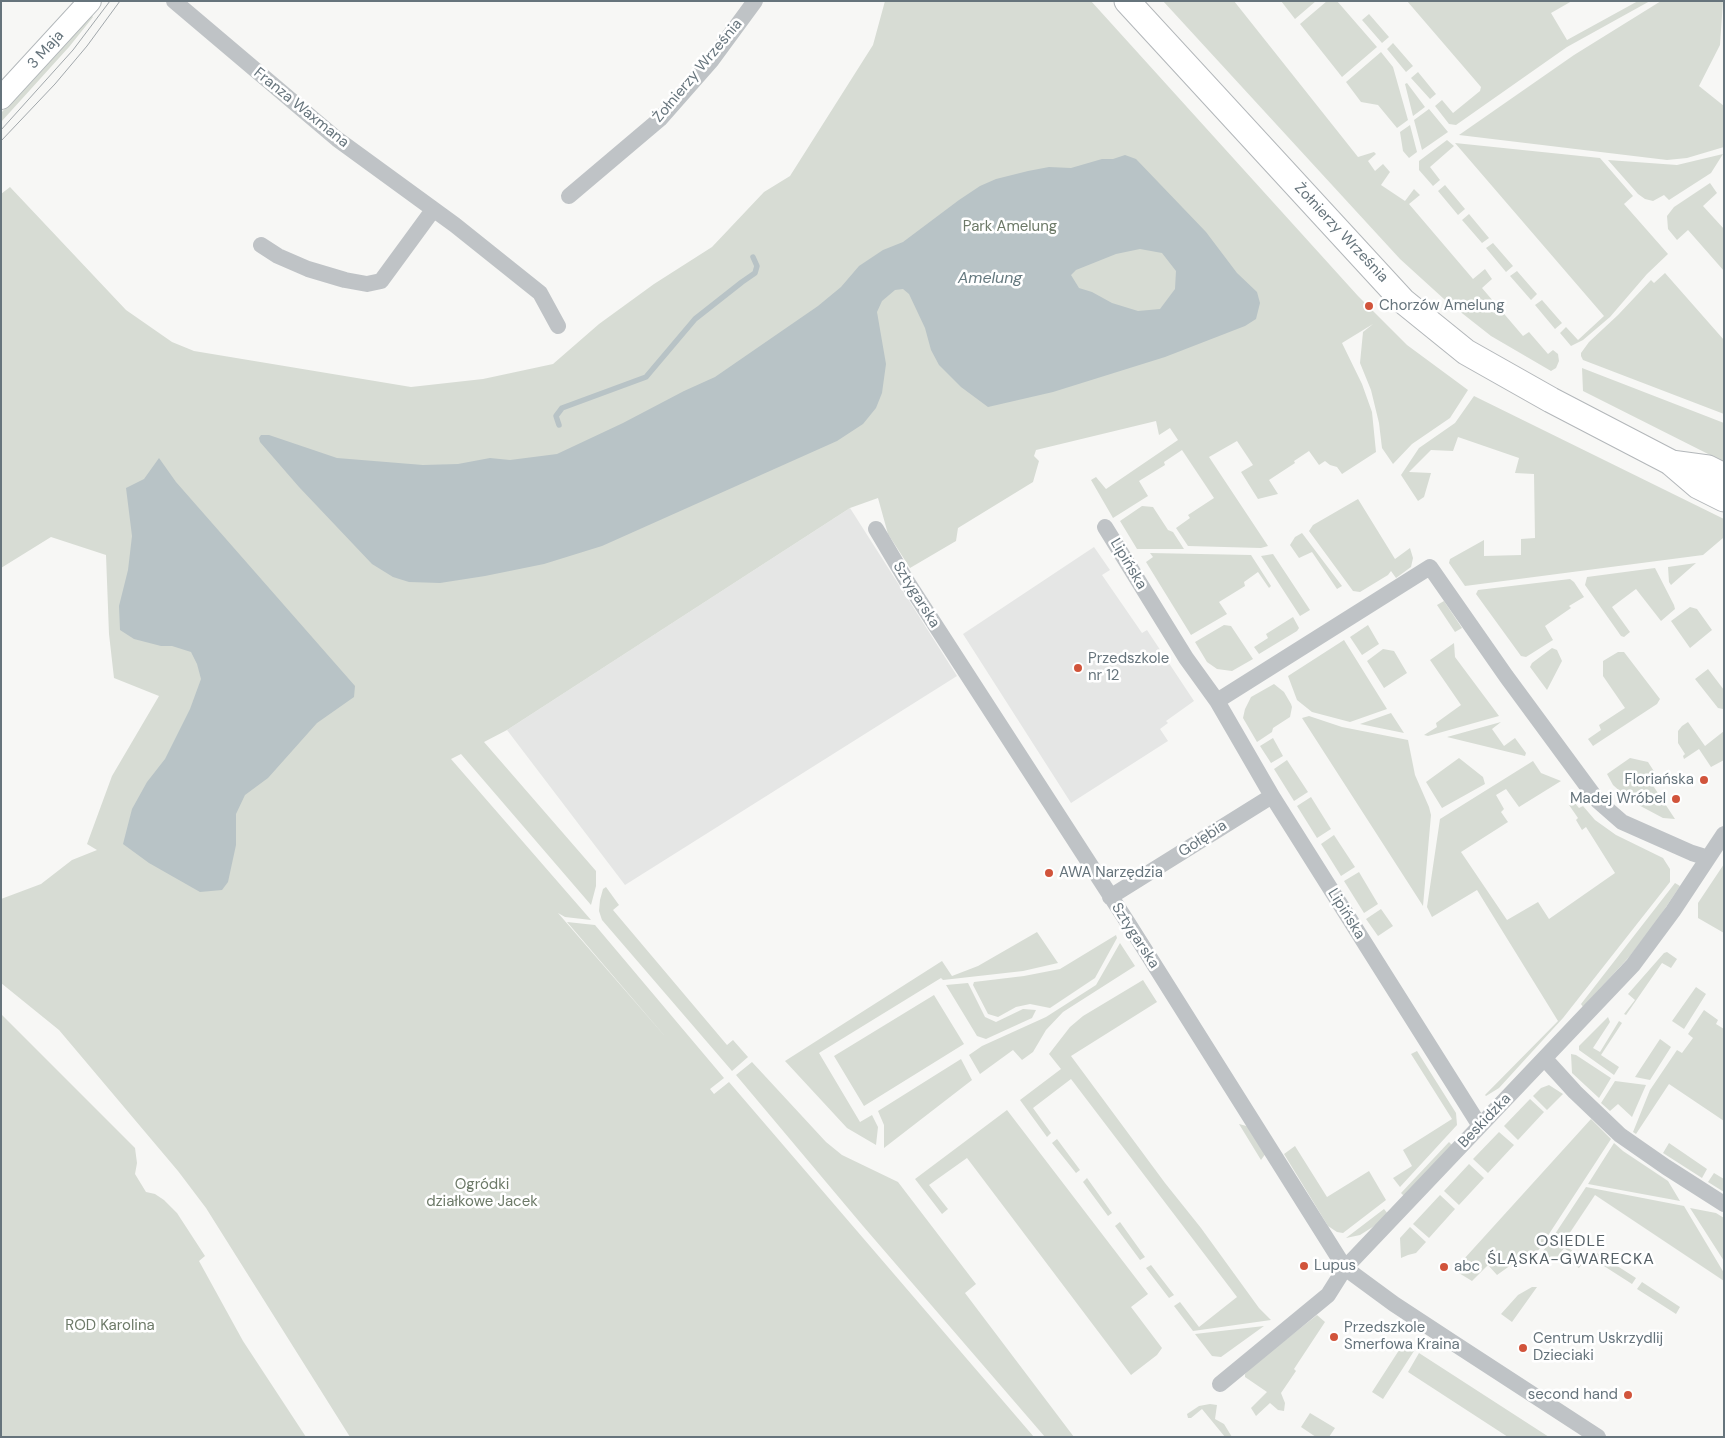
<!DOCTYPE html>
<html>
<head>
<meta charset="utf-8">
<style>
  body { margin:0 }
  #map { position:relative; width:1725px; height:1438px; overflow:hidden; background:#f7f7f5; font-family:"DM Sans",sans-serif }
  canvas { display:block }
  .frame { position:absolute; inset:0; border:2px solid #66747c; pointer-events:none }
</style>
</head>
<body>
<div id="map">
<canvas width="1725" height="1438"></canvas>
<div class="frame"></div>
</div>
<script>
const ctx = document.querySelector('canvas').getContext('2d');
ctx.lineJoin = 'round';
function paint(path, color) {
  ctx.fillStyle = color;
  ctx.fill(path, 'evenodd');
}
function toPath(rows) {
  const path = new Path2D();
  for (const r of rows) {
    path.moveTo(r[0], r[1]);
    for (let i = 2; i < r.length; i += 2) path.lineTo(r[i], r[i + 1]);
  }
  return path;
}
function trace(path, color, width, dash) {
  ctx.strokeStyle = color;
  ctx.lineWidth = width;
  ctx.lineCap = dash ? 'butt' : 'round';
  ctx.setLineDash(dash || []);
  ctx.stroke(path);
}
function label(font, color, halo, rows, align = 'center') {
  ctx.font = font + ' "DM Sans",sans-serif';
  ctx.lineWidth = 5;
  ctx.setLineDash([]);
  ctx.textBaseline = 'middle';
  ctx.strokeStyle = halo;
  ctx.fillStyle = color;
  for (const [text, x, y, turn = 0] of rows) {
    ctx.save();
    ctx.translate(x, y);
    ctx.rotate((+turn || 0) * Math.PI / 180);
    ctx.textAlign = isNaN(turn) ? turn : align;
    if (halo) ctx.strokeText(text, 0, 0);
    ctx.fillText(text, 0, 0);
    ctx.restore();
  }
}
paint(toPath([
  [850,508,957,676,625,885,507,730],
  [1094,547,1110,570,1102,575,1142,633,1147,630,1194,701,1166,721,1168,723,1160,729,1168,741,1071,803,963,634]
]), '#e5e6e5');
paint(toPath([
  [885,1,1091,1,1358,296,1407,345,1468,390,1450,418,1412,444,1393,464,1382,448,1379,423,1371,390,1360,363,1363,332,1373,324,1342,343,1362,384,1372,412,1376,452,1342,474,1337,467,1330,465,1325,461,1319,465,1309,451,1294,461,1295,463,1269,480,1278,494,1258,499,1241,472,1253,465,1237,441,1209,457,1268,546,1261,548,1188,546,1176,528,1190,518,1188,515,1214,498,1182,450,1164,462,1165,465,1139,481,1148,496,1113,518,1091,480,1096,477,1106,489,1178,440,1170,428,1159,435,1156,421,1036,450,1034,456,1039,461,1033,482,958,528,956,541,910,568,888,534,878,498,850,508,507,730,484,742,596,871,596,886,591,905,461,754,451,759,591,920,565,917,558,913,669,1041,567,922,595,925,724,1078,710,1089,714,1094,729,1082,1034,1437,350,1437,206,1208,178,1171,59,1030,1,983,1,899,41,884,72,860,97,850,87,844,112,776,159,696,114,678,109,634,106,555,51,537,1,568,1,194,10,187,126,310,172,342,194,351,411,387,483,379,553,364,599,324,654,284,712,247,764,192,790,176,873,45],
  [1163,1,1234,1,1358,157,1374,152,1376,154,1368,161,1375,171,1383,164,1390,172,1381,185,1405,201,1414,189,1420,195,1409,204,1473,279,1485,269,1492,279,1482,288,1523,336,1529,332,1548,354,1553,350,1558,354,1559,361,1556,368,1551,371,1491,336,1444,299,1400,259],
  [1281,1,1316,1,1295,19],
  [1327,1,1337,1,1377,47,1342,77,1300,24],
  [1407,1,1572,1,1551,13,1567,40,1638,1,1650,1,1567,47,1456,125,1449,124,1435,106,1442,100,1453,113,1480,91,1481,87],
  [1661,1,1723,1,1720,45,1699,86,1724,106,1724,147,1687,158,1667,160,1459,135,1574,55],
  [1369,14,1389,37,1382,43,1362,20],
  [91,15,93,17,69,47,1,122,1,113],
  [1393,43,1413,66,1406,72,1387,49],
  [1381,52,1393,67,1408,120,1397,128,1378,105,1361,102,1346,82],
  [1418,72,1436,94,1430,99,1411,78],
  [1407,83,1425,107,1413,116,1405,84],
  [1429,109,1448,132,1422,150,1414,120],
  [1410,125,1417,152,1409,158,1403,151,1400,132],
  [1447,140,1454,146,1430,167,1440,180,1433,186,1419,170,1419,161],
  [1455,143,1600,158,1633,196,1624,204,1668,254,1647,274,1610,317,1583,340,1571,346,1560,333,1566,327,1578,340,1604,316],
  [1723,154,1711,173,1669,200,1664,195,1653,201,1645,199,1638,194,1608,160,1677,165],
  [1710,183,1717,193,1703,206,1724,229,1724,271,1688,230,1677,240,1668,229,1667,216,1674,207],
  [1445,185,1465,209,1458,215,1438,191],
  [1469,214,1489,238,1482,243,1462,220],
  [1493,243,1513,266,1506,272,1486,248],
  [1517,271,1537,294,1531,300,1510,276],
  [1665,273,1724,340,1724,414,1583,360,1581,356,1581,353,1589,342,1618,315,1651,280,1654,283],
  [1542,300,1562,323,1555,329,1535,305],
  [1582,368,1724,423,1724,462,1583,391],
  [1474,396,1724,519,1723,538,1703,555,1465,586,1449,563,1450,559,1484,540,1484,556,1521,555,1521,539,1535,538,1534,474,1515,473,1519,458,1458,437,1453,451,1431,450,1409,472,1431,473,1424,497,1418,501,1401,475,1419,448,1455,423],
  [1358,499,1395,559,1410,548,1413,558,1411,567,1396,578,1391,571,1388,575,1360,592,1353,591,1309,531,1313,525],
  [1142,506,1153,507,1168,530,1173,532,1184,549,1137,549,1120,521],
  [1302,533,1342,586,1337,589,1312,552,1299,558,1290,545,1295,537],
  [1150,553,1251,555,1271,586,1269,588,1258,572,1244,582,1245,586,1219,602,1227,614,1191,635,1146,562,1153,557],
  [1273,554,1310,610,1300,616,1261,556],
  [1696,563,1671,585,1669,582,1668,567],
  [1655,568,1674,605,1675,609,1661,621,1636,589,1612,607,1630,632,1624,637,1621,636,1585,585,1587,577],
  [1570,579,1574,582,1584,597,1569,606,1571,608,1545,626,1553,640,1526,657,1521,656,1476,594,1478,590],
  [1444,601,1462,628,1455,632,1437,605],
  [1690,607,1697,609,1712,630,1690,648,1671,621],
  [1293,617,1299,628,1297,631,1259,654,1254,647,1268,638,1266,634],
  [1224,625,1231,626,1253,659,1232,671,1217,669,1207,662,1195,642],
  [1368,625,1379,644,1362,655,1350,637],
  [1344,640,1387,709,1350,722,1312,712,1297,700,1288,676],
  [1454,643,1455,657,1499,716,1428,736,1424,735,1437,727,1436,723,1461,705,1430,660],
  [1552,648,1557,650,1562,661,1547,690,1530,667,1532,663],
  [1383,649,1394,651,1407,673,1384,688,1367,661],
  [1618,652,1624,652,1660,699,1657,704,1593,746,1588,739,1601,730,1599,725,1625,708,1603,676,1603,661],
  [1708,669,1724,690,1723,709,1718,708,1695,679],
  [1274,684,1284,692,1291,704,1292,707,1290,717,1273,728,1272,732,1257,742,1243,718,1245,709,1251,697],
  [1391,713,1404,733,1360,724],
  [1309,716,1342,727,1408,740,1415,775,1429,807,1431,815,1423,906,1302,718],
  [1501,722,1492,729,1504,746,1515,738,1526,753,1525,756,1447,737],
  [1688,722,1705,746,1724,731,1724,760,1711,767,1699,749,1684,759,1683,756,1685,754,1678,743,1678,731,1682,726],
  [1273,738,1283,756,1271,763,1260,746],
  [1459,758,1483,777,1485,784,1442,808,1426,782],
  [1630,758,1648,762,1657,776,1650,781,1675,819,1663,818,1631,801,1613,785,1607,774],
  [1287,760,1308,792,1294,801,1274,769],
  [1533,761,1541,773,1561,781,1519,807,1506,789,1496,795,1504,809,1501,812,1508,822,1461,852,1507,920,1538,902,1549,919,1615,873,1586,827,1582,830,1576,820,1578,818,1569,805,1574,802,1579,808,1583,806,1595,820,1616,835,1663,858,1670,869,1670,882,1563,1018,1499,1088,1486,1096,1485,1095,1558,1021,1477,890,1432,917,1427,907,1440,819],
  [1311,797,1331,829,1317,838,1297,806],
  [1334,835,1355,867,1341,876,1321,844],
  [1724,864,1724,933,1698,918,1698,903],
  [1359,872,1378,904,1364,913,1344,881],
  [1675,883,1680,886,1656,922,1630,956,1583,1007,1581,1004],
  [606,887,619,905,613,910,727,1045,733,1040,748,1057,732,1071,602,920,599,911,600,900,603,889],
  [1381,909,1393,926,1378,936,1366,919],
  [1037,932,1058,963,1023,971,943,980,941,978,819,1053,860,1122,872,1115,878,1127,876,1145,847,1128,785,1061,942,961,952,976,978,966],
  [1116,935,1117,938,1095,978,1050,1008,1030,1004,1016,1007,998,1017,988,1014,973,985,974,982,1024,976,1060,969],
  [1120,943,1135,966,1063,1012,1046,1030,1033,1052,1022,1060,1013,1050,980,1074,969,1055,982,1046,1046,1017,1096,985],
  [1667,952,1677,959,1671,968,1662,963,1626,1015,1624,1014,1635,1000,1628,994,1664,953],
  [1143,980,1157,1002,1071,1056,1165,1183,1201,1228,1259,1308,1271,1320,1193,1331,1174,1306,1180,1302,1199,1327,1237,1297,1071,1079,1033,1108,1051,1133,1047,1137,1020,1100,1061,1069,1049,1054,1070,1027,1083,1016],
  [968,983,985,1017,996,1022,1023,1009,1036,1010,1032,1018,986,1039,977,1036,946,985],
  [1696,987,1706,994,1684,1029,1672,1021],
  [934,995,964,1044,864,1106,834,1056],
  [1704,1010,1718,1020,1716,1024,1724,1029,1724,1121,1669,1084,1636,1134,1633,1132,1650,1090,1677,1050,1682,1053,1693,1038,1688,1034],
  [1,1014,135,1148,137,1163,135,1174,146,1192,155,1194,164,1200,177,1213,205,1256,199,1261,243,1341,306,1437,1,1437],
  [1608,1017,1610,1022,1593,1048,1600,1052,1619,1021,1622,1023,1601,1055,1619,1067,1614,1075,1579,1050,1579,1046],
  [1660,1039,1671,1047,1650,1080,1635,1077],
  [1417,1051,1456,1113,1457,1125,1400,1187,1393,1178,1412,1166,1403,1150,1452,1119,1411,1054],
  [1571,1054,1576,1055,1611,1078,1599,1098,1572,1073],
  [961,1059,972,1080,884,1148,884,1125,878,1111],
  [752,1062,826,1142,842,1155,898,1182,976,1284,965,1293,1074,1437,1045,1437,863,1226,736,1075],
  [1615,1081,1646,1085,1632,1117,1618,1104,1610,1111,1601,1103],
  [1549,1085,1563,1094,1547,1110,1533,1096,1541,1088],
  [1530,1099,1544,1112,1518,1140,1504,1126],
  [1007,1110,1148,1294,1131,1307,1162,1348,1157,1355,1131,1375,967,1158,929,1185,948,1209,942,1214,915,1179],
  [1591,1119,1611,1139,1534,1257,1518,1260,1497,1275,1488,1265,1472,1281,1454,1270],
  [1239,1124,1250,1127,1266,1153,1261,1160],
  [1499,1132,1514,1145,1488,1173,1473,1159],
  [1057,1139,1080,1170,1076,1173,1052,1143],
  [1449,1142,1453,1146,1405,1197,1401,1193],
  [1614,1143,1623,1151,1668,1181,1680,1201,1588,1184],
  [1669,1143,1707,1169,1702,1178,1663,1153],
  [1295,1146,1327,1197,1369,1171,1386,1200,1343,1233,1337,1232,1328,1226,1284,1154],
  [1469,1164,1484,1178,1459,1205,1444,1191],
  [1714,1173,1724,1179,1724,1192,1708,1182],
  [1087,1178,1112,1213,1108,1216,1083,1182],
  [1586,1187,1684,1206,1724,1273,1724,1281,1595,1195,1569,1234,1572,1236,1568,1243,1555,1234],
  [1440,1195,1455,1209,1429,1238,1413,1224],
  [1690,1208,1716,1213,1724,1218,1724,1261],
  [1384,1209,1388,1214,1379,1223,1360,1235,1346,1238],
  [1120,1222,1145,1257,1140,1260,1115,1226],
  [1410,1227,1426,1242,1416,1253,1408,1255,1401,1258,1400,1238],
  [1553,1238,1585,1259,1579,1268,1568,1261,1572,1254,1564,1248,1555,1261,1540,1255],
  [1597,1253,1636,1278,1632,1284,1593,1259],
  [1151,1265,1174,1295,1169,1298,1146,1268],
  [1642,1282,1680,1307,1676,1314,1637,1289],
  [1532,1287,1537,1287,1512,1322,1501,1314,1518,1295],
  [1317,1315,1325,1322,1294,1369,1296,1371,1281,1393,1285,1403,1284,1411,1278,1410,1270,1403,1256,1416,1251,1408,1267,1392,1245,1377,1245,1374,1251,1367],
  [1264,1326,1221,1357,1212,1356,1195,1334],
  [1403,1344,1414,1351,1383,1399,1372,1392],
  [1419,1353,1549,1437,1508,1437,1408,1372],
  [1210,1404,1217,1405,1215,1419,1224,1424,1232,1437,1225,1437,1202,1409,1191,1418,1188,1418,1187,1414,1199,1406],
  [1310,1413,1335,1428,1329,1437,1316,1437,1301,1427]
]), '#d7dcd4');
paint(toPath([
  [1125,155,1136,159,1206,232,1237,273,1257,292,1260,303,1256,319,1245,326,1165,357,1053,392,988,407,961,387,939,365,931,350,925,328,909,294,903,289,895,290,882,301,877,312,886,364,882,393,876,408,863,424,837,441,602,546,544,564,485,576,440,583,409,582,393,577,372,564,299,487,260,442,259,438,261,435,269,435,337,458,423,465,458,464,490,458,510,460,557,454,623,423,684,391,715,377,818,306,841,287,859,266,883,250,903,242,959,200,980,186,996,179,1028,171,1049,167,1071,168,1102,159,1113,159],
  [1140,249,1162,253,1176,271,1175,289,1160,309,1138,311,1112,303,1092,292,1079,288,1071,275,1076,270,1116,254],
  [159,458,176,482,355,686,354,697,317,723,268,778,245,795,236,814,236,845,228,882,222,890,200,892,149,863,123,844,132,809,147,782,165,759,190,709,201,679,197,664,191,652,172,646,161,646,134,639,120,630,119,606,128,570,132,536,126,488,144,479]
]), '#b8c3c6');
trace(toPath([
  [559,425,556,416,562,408,646,377,695,319,742,282,755,273,757,266,753,257]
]), '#b8c3c6', 5.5);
const secondary = toPath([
  [1,98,90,1]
]);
const primary = toPath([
  [1127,1,1403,301,1466,352,1551,400,1670,462,1698,486,1724,499],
  [1671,463,1708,468,1724,476]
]);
trace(secondary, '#b2b7ba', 24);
trace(primary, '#b3b7ba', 27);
trace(toPath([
  [174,1,337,139,455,225,540,293,558,326],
  [569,196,660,119,711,61,755,1],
  [261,245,278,256,308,269,345,280,367,284,381,281,433,210],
  [1105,527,1186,658,1217,701,1430,567,1506,676,1598,801,1622,822,1692,853,1708,858],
  [876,529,908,583,1128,923,1345,1268,1394,1304,1455,1344,1598,1437],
  [1217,701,1272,796,1480,1126],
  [1110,897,1272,796],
  [1545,1059,1575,1092,1620,1135,1666,1167,1724,1204],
  [1220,1384,1328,1295,1345,1268,1633,965,1673,911,1724,834]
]), '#bfc3c6', 16);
trace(secondary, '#fff', 22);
trace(primary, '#fff', 25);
trace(toPath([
  [1,130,73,50,110,1],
  [1,141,55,84,87,46,120,1]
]), '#a1a7ab', 1);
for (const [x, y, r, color] of [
  [1369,306,5,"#d1543b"],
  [1078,668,5,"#d1543b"],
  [1704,780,5,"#d1543b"],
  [1676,799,5,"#d1543b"],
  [1049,873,5,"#d1543b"],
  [1304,1266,5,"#d1543b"],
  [1444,1267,5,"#d1543b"],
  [1334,1337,5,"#d1543b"],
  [1523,1348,5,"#d1543b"],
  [1628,1395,5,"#d1543b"]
]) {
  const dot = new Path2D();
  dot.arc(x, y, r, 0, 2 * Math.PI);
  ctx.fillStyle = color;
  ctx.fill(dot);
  trace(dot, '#fff', 2);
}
label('15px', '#66747c', '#fff', [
  ["3 Maja",46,50,-48],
  ["Żołnierzy Września",698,71,-50],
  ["Franza Waxmana",301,108,39],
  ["Żołnierzy Września",1341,233,47],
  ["Lipińska",1128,564,59],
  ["Sztygarska",916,595,58],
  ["Gołębia",1203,839,-33],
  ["Lipińska",1346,914,58],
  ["Sztygarska",1135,936,57],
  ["Beskidzka",1485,1121,-46]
]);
label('15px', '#6d7a68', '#fff', [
  ["Park Amelung",1010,227],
  ["Ogródki",482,1185],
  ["działkowe Jacek",482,1202],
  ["ROD Karolina",110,1326]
]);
label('15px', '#66747c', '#fff', [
  ["Chorzów Amelung",1379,306],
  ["Przedszkole",1088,659],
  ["nr 12",1088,676],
  ["Floriańska",1694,780,"right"],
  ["Madej Wróbel",1666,799,"right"],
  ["AWA Narzędzia",1059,873],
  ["Lupus",1314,1266],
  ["abc",1454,1267],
  ["Przedszkole",1344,1328],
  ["Smerfowa Kraina",1344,1345],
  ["Centrum Uskrzydlij",1533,1339],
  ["Dzieciaki",1533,1356],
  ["second hand",1618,1395,"right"]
], 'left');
label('italic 16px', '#65797f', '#fff', [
  ["Amelung",990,279]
]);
ctx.letterSpacing = '1px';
label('16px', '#576268', '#fff', [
  ["OSIEDLE",1571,1242],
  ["ŚLĄSKA-GWARECKA",1571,1260]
]);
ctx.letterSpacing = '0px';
</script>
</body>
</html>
